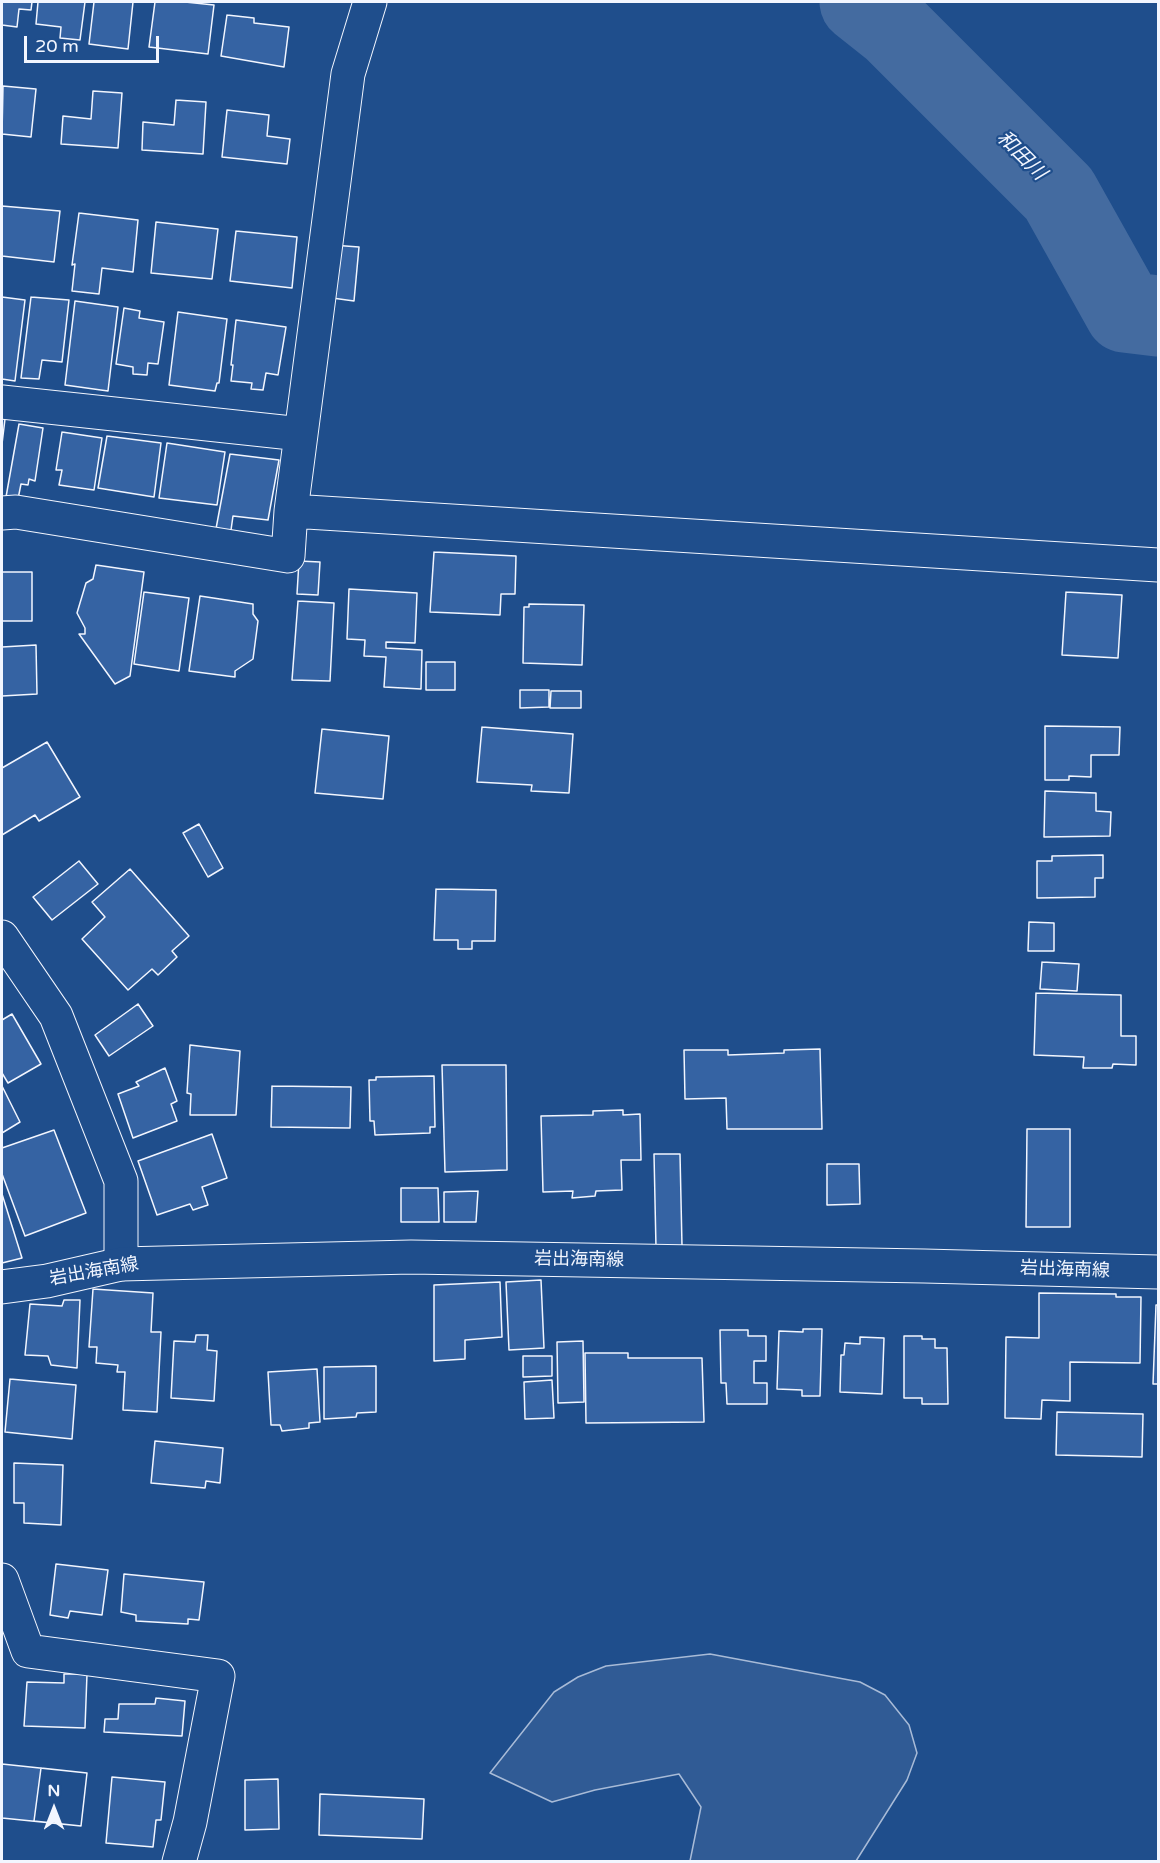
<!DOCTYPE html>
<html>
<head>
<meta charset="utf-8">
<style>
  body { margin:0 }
  #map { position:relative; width:1160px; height:1863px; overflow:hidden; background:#1f4e8c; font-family:"Varela Round",sans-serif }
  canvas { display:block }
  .frame { position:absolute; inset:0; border:3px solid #f2f6ff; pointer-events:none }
  .north { position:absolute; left:24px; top:1779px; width:60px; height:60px; -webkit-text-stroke:4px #1f4e8c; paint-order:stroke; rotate:0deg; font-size:16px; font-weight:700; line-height:24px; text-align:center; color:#f2f6ff }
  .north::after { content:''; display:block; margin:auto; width:21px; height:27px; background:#f2f6ff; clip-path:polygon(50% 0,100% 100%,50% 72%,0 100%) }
  .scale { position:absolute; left:24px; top:36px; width:135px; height:27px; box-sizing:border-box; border:3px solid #f2f6ff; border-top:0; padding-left:8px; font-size:18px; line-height:21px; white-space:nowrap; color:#f2f6ff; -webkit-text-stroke:4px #1f4e8c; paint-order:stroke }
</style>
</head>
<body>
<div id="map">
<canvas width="1160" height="1863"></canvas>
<div class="frame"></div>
<div class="north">N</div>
<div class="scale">20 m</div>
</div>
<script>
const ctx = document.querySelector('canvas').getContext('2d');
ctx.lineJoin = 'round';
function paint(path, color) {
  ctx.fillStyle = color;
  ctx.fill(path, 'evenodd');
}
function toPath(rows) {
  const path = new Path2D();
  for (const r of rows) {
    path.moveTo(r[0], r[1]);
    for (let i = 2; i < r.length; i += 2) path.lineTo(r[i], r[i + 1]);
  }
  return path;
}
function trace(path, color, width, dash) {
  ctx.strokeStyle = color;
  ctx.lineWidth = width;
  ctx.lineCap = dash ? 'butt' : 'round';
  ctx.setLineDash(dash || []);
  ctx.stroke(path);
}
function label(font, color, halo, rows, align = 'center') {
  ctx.font = font + ' "Varela Round","Noto Sans JP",sans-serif';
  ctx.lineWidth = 4.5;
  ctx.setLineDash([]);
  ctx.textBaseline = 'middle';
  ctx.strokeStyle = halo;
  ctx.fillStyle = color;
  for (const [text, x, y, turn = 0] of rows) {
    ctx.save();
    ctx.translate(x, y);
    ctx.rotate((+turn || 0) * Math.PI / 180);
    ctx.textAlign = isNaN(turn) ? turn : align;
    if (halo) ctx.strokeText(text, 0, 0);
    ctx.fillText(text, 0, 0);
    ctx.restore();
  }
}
const green = toPath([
  [710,1654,860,1682,885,1695,909,1725,917,1753,907,1780,856,1861,690,1861,701,1807,679,1774,595,1790,552,1802,490,1773,554,1692,578,1677,606,1666,710,1654]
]);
paint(green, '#305b95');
trace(green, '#a8bbd7', 1.5);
trace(toPath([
  [860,2,894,29,1059,194,1125,312,1158,316]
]), '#446ba0', 81);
const building = toPath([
  [2,2,32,2,31,10,19,9,17,27,2,25,2,2],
  [38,2,85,2,80,40,60,38,61,27,36,24,38,2],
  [94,2,133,2,128,49,89,44,94,2],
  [155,2,185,2,214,5,208,54,149,47,155,2],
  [227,15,254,18,254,23,289,27,284,67,221,56,227,15],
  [3,86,36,89,31,137,2,134,3,86],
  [93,91,122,93,118,148,61,144,63,116,91,119,93,91],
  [176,100,206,102,203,154,142,150,143,122,174,125,176,100],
  [227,110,269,115,267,136,290,139,287,164,222,157,227,110],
  [2,206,60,211,54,262,2,256,2,206],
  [79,213,138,220,133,272,102,268,99,294,72,291,75,264,72,265,79,213],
  [156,222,218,229,212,279,151,273,156,222],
  [236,231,297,237,292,288,230,281,236,231],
  [332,245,359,247,354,301,325,297,332,245],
  [2,297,25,300,15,381,2,379,2,297],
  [31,297,69,300,62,362,42,360,39,379,21,378,31,297],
  [75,301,118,307,108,391,65,385,75,301],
  [124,308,140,311,139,318,164,322,158,364,148,363,147,375,133,374,133,367,116,364,124,308],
  [178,312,227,319,219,383,217,383,215,391,169,385,178,312],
  [236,320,286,327,278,375,266,373,263,390,251,389,252,383,231,381,233,365,231,365,236,320],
  [2,418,5,419,2,444,2,418],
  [19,424,43,428,35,481,29,479,28,485,21,484,18,499,6,497,19,424],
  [62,432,102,438,94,490,59,485,62,470,56,470,62,432],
  [107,436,161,443,154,497,98,488,107,436],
  [167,443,225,452,217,505,159,498,167,443],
  [230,454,279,460,268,520,233,516,230,537,215,534,230,454],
  [434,552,516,556,515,594,501,594,500,615,430,612,434,552],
  [299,561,320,562,318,595,297,594,299,561],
  [96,565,144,572,130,676,115,684,79,634,85,634,85,628,77,613,86,583,93,579,96,565],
  [2,572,32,572,32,621,2,621,2,572],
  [349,589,417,593,415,643,386,642,386,648,422,650,421,689,384,687,386,657,364,656,365,640,347,639,349,589],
  [144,592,189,598,179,671,134,664,144,592],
  [1066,592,1122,595,1118,658,1062,655,1066,592],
  [200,596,253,604,253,614,258,621,253,659,235,671,235,677,189,671,200,596],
  [298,601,334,603,330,681,292,680,298,601],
  [529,604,584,605,582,665,523,663,524,607,529,607,529,604],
  [36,645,37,694,2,696,2,647,36,645],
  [426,662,455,662,455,690,426,690,426,662],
  [520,690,549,690,549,707,520,708,520,690],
  [551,691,581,691,581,708,550,708,551,691],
  [1045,726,1120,727,1119,755,1091,755,1091,777,1069,776,1069,780,1045,780,1045,726],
  [482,727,573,734,569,793,531,791,532,785,477,782,482,727],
  [322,729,389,736,383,799,315,793,322,729],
  [47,742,80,797,39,821,35,815,2,835,2,768,47,742],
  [1045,791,1096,793,1096,811,1111,812,1110,836,1044,837,1045,791],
  [199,824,223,868,208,877,183,833,199,824],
  [1103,855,1103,878,1095,878,1095,897,1037,898,1037,861,1052,861,1052,856,1103,855],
  [79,861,98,884,52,920,33,897,79,861],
  [130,869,189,936,172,951,177,957,158,975,152,969,128,990,82,939,105,917,92,902,130,869],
  [436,889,496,890,495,941,472,941,472,949,458,949,458,940,434,940,436,889],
  [1029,922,1054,923,1054,951,1028,951,1029,922],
  [1042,962,1079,964,1077,991,1040,989,1042,962],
  [1036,993,1121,995,1121,1036,1136,1036,1136,1065,1113,1064,1112,1068,1083,1068,1084,1057,1034,1055,1036,993],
  [138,1004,153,1026,109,1056,95,1035,138,1004],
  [12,1014,41,1064,8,1083,2,1073,2,1020,12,1014],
  [190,1045,240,1051,236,1115,190,1115,191,1094,187,1093,190,1045],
  [820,1049,822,1129,727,1129,726,1098,685,1099,684,1050,728,1050,728,1055,784,1053,784,1050,820,1049],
  [442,1065,506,1065,507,1170,445,1172,442,1065],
  [165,1068,177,1101,171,1104,177,1121,133,1138,118,1094,139,1086,136,1082,165,1068],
  [434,1076,435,1127,430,1127,430,1133,375,1135,374,1121,370,1121,369,1080,376,1080,376,1077,434,1076],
  [2,1086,20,1122,2,1133,2,1086],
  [272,1086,351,1087,350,1128,271,1127,272,1086],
  [623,1110,623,1115,640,1114,641,1160,621,1160,622,1190,596,1191,595,1196,572,1198,573,1191,543,1192,541,1116,593,1115,593,1111,623,1110],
  [1027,1129,1070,1129,1070,1227,1026,1227,1027,1129],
  [54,1130,86,1213,25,1236,2,1174,2,1148,54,1130],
  [212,1134,227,1178,202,1187,208,1205,193,1210,190,1204,157,1215,138,1161,212,1134],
  [654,1154,680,1154,682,1246,656,1248,654,1154],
  [827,1164,859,1164,860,1204,827,1205,827,1164],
  [401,1188,438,1188,439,1222,401,1222,401,1188],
  [478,1191,476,1222,444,1222,444,1192,478,1191],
  [2,1194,22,1258,2,1263,2,1194],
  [541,1280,544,1348,509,1350,506,1282,541,1280],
  [500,1282,502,1337,465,1340,465,1359,434,1361,434,1285,500,1282],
  [93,1289,153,1293,151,1332,161,1332,157,1412,123,1410,125,1372,117,1372,118,1365,96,1363,97,1347,89,1347,93,1289],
  [1039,1293,1116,1294,1116,1297,1141,1297,1140,1363,1070,1362,1070,1401,1042,1400,1041,1419,1005,1418,1006,1337,1039,1338,1039,1293],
  [64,1300,80,1300,77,1368,51,1365,48,1356,25,1355,30,1304,62,1306,64,1300],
  [1156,1305,1158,1305,1158,1384,1153,1384,1156,1305],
  [803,1329,822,1329,820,1396,802,1396,802,1390,777,1389,779,1331,803,1332,803,1329],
  [720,1330,748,1330,748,1336,766,1336,766,1361,754,1361,754,1383,767,1383,767,1404,727,1404,726,1383,721,1383,720,1330],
  [196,1335,208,1335,207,1350,217,1351,214,1401,171,1398,174,1341,195,1342,196,1335],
  [904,1336,922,1336,922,1339,935,1339,935,1348,947,1348,948,1404,922,1404,922,1398,904,1398,904,1336],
  [860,1337,884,1338,882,1394,840,1392,841,1355,844,1355,845,1343,860,1344,860,1337],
  [583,1341,584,1402,558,1403,557,1342,583,1341],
  [585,1353,628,1353,628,1358,702,1358,704,1422,586,1423,585,1353],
  [523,1356,552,1356,552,1376,523,1377,523,1356],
  [376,1366,376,1412,357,1413,356,1417,324,1419,324,1367,376,1366],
  [317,1369,320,1422,309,1423,309,1428,282,1431,280,1425,271,1425,268,1372,317,1369],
  [10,1379,76,1385,72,1439,5,1432,10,1379],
  [552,1380,554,1418,525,1419,524,1382,552,1380],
  [1057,1412,1143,1414,1142,1457,1056,1455,1057,1412],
  [155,1441,223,1448,220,1483,206,1481,205,1488,151,1483,155,1441],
  [14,1463,63,1465,61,1525,24,1523,24,1503,14,1503,14,1463],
  [56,1564,108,1570,102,1615,70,1611,68,1618,50,1615,56,1564],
  [124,1574,204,1582,199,1620,188,1619,188,1624,136,1621,136,1615,121,1612,124,1574],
  [64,1674,87,1674,85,1728,24,1726,27,1682,64,1683,64,1674],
  [156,1698,185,1701,182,1736,104,1732,105,1719,118,1719,119,1704,155,1704,156,1698],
  [2,1764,87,1773,81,1826,2,1818,2,1764],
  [41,1768,87,1773,81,1826,34,1821,41,1768],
  [112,1777,165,1782,161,1820,156,1820,153,1847,106,1843,112,1777],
  [278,1779,279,1829,245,1830,245,1780,278,1779],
  [320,1794,424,1799,422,1839,319,1835,320,1794]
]);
paint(building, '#3563a3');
trace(building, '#f2f6ff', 1.5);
const street = toPath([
  [2,402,301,434],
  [291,511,1158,565],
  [2,513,16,512,288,556,291,511,348,74,370,2],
  [2,1580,28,1651,218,1676,190,1822,179,1862]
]);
const secondary = toPath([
  [2,937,56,1016,121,1181,121,1264]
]);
const primary = toPath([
  [2,1287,47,1281,121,1264,411,1257,924,1266,1158,1272]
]);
trace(street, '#f2f6ff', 35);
trace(secondary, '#f2f6ff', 35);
trace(primary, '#f2f6ff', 35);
trace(street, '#1f4e8c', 33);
trace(secondary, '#1f4e8c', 33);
trace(primary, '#1f4e8c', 33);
label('18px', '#f2f6ff', '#1f4e8c', [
  ["岩出海南線",579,1260,1],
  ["岩出海南線",1065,1270,2],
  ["岩出海南線",94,1272,-10]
]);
label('italic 20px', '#f2f6ff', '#1f4e8c', [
  ["和田川",1021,156,45]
]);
</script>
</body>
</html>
